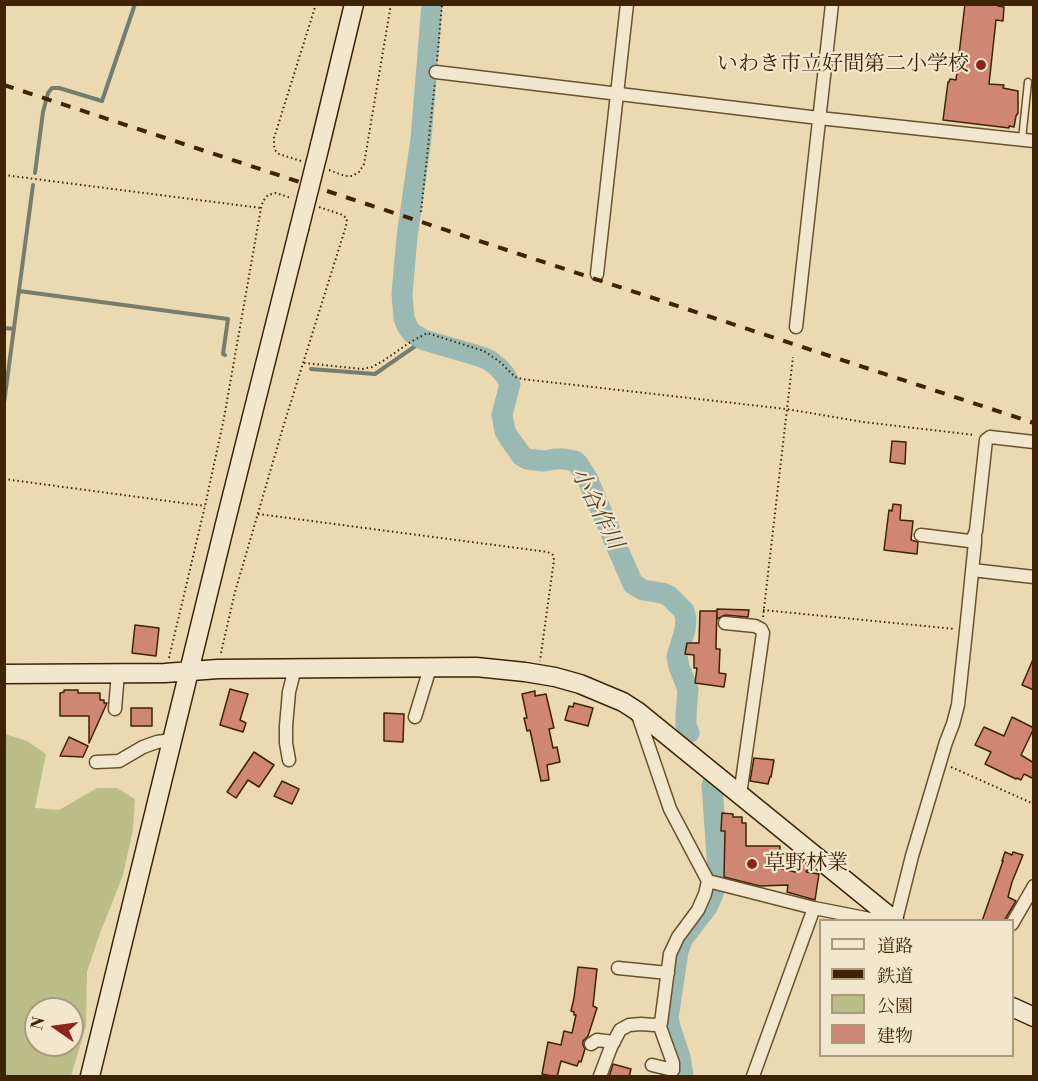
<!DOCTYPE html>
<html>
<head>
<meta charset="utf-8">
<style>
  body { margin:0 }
  #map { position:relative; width:1038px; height:1081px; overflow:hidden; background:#ebdab1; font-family:"Libre Bodoni","Noto Serif JP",serif }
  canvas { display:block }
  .frame { position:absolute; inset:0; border:6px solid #3e2305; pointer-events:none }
  .legend { position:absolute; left:819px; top:919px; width:195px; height:138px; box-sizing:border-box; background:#f2e7cc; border:2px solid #aa997c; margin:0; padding:8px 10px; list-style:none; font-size:18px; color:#3e2305 }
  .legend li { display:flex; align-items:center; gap:12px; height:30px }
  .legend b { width:30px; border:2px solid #aa997c }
  .north { position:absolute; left:24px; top:997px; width:60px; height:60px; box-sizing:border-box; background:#f2e7cc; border:2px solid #aa997c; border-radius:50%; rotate:283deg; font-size:16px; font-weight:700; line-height:24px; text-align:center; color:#3e2305 }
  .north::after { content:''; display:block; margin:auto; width:21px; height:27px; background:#8f2418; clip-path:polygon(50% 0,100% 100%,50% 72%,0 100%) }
</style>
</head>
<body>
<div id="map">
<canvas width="1038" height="1081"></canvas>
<div class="frame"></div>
<ul class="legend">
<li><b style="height:8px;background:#f2e7cc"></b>道路</li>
<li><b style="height:8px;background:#3e2305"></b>鉄道</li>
<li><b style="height:16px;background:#bbbe89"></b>公園</li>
<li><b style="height:16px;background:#cf8773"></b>建物</li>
</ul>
<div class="north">N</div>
</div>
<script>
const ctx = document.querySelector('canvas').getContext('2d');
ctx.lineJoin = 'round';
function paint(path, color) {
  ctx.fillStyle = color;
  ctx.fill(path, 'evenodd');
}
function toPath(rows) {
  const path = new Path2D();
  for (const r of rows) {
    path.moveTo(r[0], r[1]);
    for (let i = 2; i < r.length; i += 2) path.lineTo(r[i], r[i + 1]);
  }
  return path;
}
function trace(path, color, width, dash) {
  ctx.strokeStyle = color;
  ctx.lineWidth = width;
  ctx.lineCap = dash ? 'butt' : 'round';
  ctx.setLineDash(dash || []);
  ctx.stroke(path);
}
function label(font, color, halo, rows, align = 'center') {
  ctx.font = font + ' "Libre Bodoni","Noto Serif JP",serif';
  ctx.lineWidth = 4.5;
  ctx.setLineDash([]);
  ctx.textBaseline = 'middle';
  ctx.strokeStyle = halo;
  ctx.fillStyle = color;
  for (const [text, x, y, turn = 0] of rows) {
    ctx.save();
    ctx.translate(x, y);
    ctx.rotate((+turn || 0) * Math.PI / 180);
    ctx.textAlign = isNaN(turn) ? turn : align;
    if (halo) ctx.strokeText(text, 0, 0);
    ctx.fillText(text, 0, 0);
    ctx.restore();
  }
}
paint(toPath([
  [5,734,27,741,46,754,35,808,59,810,97,788,117,788,135,799,133,830,123,875,99,936,87,972,86,1026,71,1076,5,1076],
  [36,1009,72,1009,72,1045,36,1045]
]), '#bbbe89');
trace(toPath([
  [35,173,43,112,48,93,52,88,59,88,102,101,135,4],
  [19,291,228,319,223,354,225,355],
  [4,328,14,329],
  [311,369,375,374,424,340],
  [4,403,33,185]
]), '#757d6d', 4);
trace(toPath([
  [432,4,421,139,407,237,402,294,404,318,407,326,412,333,424,340,479,356,489,360,498,367,505,375,510,384,502,415,505,431,509,438,522,456,527,459,544,461,555,459,564,459,575,461,578,464,587,478,633,584,643,590,662,593,669,596,684,611,686,619,685,630,677,657,679,667,688,689,686,716,686,725,689,733],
  [683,1076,680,1057,670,1027,668,1018,678,951,683,938,707,907,713,894,718,870,712,785]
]), '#9ab9b3', 21);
const building = toPath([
  [965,4,998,4,998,6,1004,7,1003,21,996,20,989,84,1004,85,1003,88,1018,91,1018,113,1016,116,1014,127,1009,126,1009,128,943,120,948,82,949,82,950,79,956,80,965,4],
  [892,441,906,442,905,464,890,462,892,441],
  [893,504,901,505,900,520,913,521,911,540,918,542,917,554,884,550,889,510,892,511,893,504],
  [717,609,749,610,748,617,725,615,717,619,717,609],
  [700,611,717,611,716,644,716,649,720,649,719,673,726,674,724,687,695,683,697,668,694,668,694,655,685,654,687,643,699,643,700,611],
  [135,625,159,628,156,656,132,653,135,625],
  [1034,657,1034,690,1022,685,1034,657],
  [230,689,248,694,240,720,246,723,243,732,220,725,230,689],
  [64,690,78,690,78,693,100,693,100,700,104,700,104,703,107,703,89,743,89,716,60,716,60,693,64,692,64,690],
  [535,691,535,696,546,694,554,728,549,729,553,748,557,747,560,762,547,765,549,780,541,781,530,730,527,731,524,718,527,718,522,694,535,691],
  [574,703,593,708,588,726,565,720,569,706,573,707,574,703],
  [131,708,152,708,152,726,131,726,131,708],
  [384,713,404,714,403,742,384,741,384,713],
  [1012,717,1034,728,1021,755,1034,763,1034,779,1024,774,1021,780,1017,778,1016,779,985,764,991,752,975,745,984,727,1004,736,1012,717],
  [69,737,88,746,83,757,60,756,69,737],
  [254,752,274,765,259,787,248,780,236,798,227,792,254,752],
  [754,758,774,760,771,777,770,777,768,784,750,781,754,758],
  [282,781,299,789,292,804,274,796,282,781],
  [722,813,733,814,733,817,742,817,742,823,746,823,746,846,780,846,779,868,795,872,802,860,810,866,806,872,819,874,815,900,787,892,788,885,760,886,724,877,725,831,721,831,722,813],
  [1005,852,1012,855,1013,852,1023,855,1012,882,1008,897,1016,901,1004,921,982,921,1003,861,1002,861,1005,852],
  [578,967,597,969,593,1006,597,1008,588,1036,583,1041,583,1045,585,1049,581,1062,579,1061,577,1066,561,1061,557,1077,542,1074,548,1042,561,1045,564,1031,572,1033,576,1015,574,1015,574,1012,571,1011,574,998,578,967],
  [613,1064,631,1069,629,1077,609,1077,613,1064]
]);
paint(building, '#cf8773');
trace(building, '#3e2305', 1.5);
const lane = toPath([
  [1022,139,1028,82]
]);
const street = toPath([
  [436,72,819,118,1034,141],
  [597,274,627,4],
  [796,327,832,4],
  [921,535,969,541,972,541,976,531,986,440,990,437,1034,442],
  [972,570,1034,577],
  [725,623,755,626,761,629,763,633,740,795],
  [115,709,118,673],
  [637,712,670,809,708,881,814,908,875,920],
  [415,717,430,668],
  [289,760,286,743,286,726,289,692,295,668],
  [96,762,119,761,143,747,157,742,172,740],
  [896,920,912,856,946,742,953,724,958,705,966,631,975,542,975,535],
  [1012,924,1034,886],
  [618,968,668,973],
  [591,1044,597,1040,614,1042],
  [652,1065,673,1070,673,1063,659,1024],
  [600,1076,611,1047,620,1030,629,1025,641,1024,654,1025,661,1023,670,954,678,937,698,910,705,894,708,881],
  [753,1076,814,908]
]);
const secondary = toPath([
  [320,145,354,4],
  [4,674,165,673,218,669,476,667,525,672,555,677,580,684,623,702,637,711,894,920],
  [1012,1007,1034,1017],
  [90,1076,225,524,299,229]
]);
trace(lane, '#695130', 9);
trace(street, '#695130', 15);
trace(secondary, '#3e2305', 21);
trace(toPath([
  [437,61,442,4],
  [301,161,279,154,275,150,274,145,274,138,316,4],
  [329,170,345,176,352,176,359,172,364,164,391,4],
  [4,175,261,208],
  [421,212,435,82],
  [304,363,362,369,372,367,383,361,409,343,427,333,484,351,500,362,515,377,522,379,786,409,863,422,975,435],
  [4,479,205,506],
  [258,514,548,552,553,555,554,560,540,661],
  [763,610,955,629],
  [763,617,793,357],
  [221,653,235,592,284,424,346,226,347,219,343,215,319,207],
  [169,658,205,506,224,418,261,208,263,201,268,195,276,193,291,198],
  [951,767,1034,804]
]), '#3e2305', 2, [1.5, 3]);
trace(lane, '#f2e7cc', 6);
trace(street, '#f2e7cc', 12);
trace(secondary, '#f2e7cc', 18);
trace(toPath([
  [4,85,1034,423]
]), '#3e2305', 4, [10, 10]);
const secondaryBridge = toPath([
  [299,229,320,145]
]);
trace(secondaryBridge, '#3e2305', 21, []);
trace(secondaryBridge, '#f2e7cc', 18);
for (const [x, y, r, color] of [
  [981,65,6,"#8f2418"],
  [752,864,6,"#8f2418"]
]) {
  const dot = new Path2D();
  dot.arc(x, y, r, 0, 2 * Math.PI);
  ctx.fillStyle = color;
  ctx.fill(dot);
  trace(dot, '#f2e7cc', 2);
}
label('21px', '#3e2305', '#f2e7cc', [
  ["いわき市立好間第二小学校",969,65],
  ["草野林業",764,864,"left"]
], 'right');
label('italic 22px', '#554830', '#f2e7cc', [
  ["小谷作川",596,509,63]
]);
</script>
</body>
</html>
